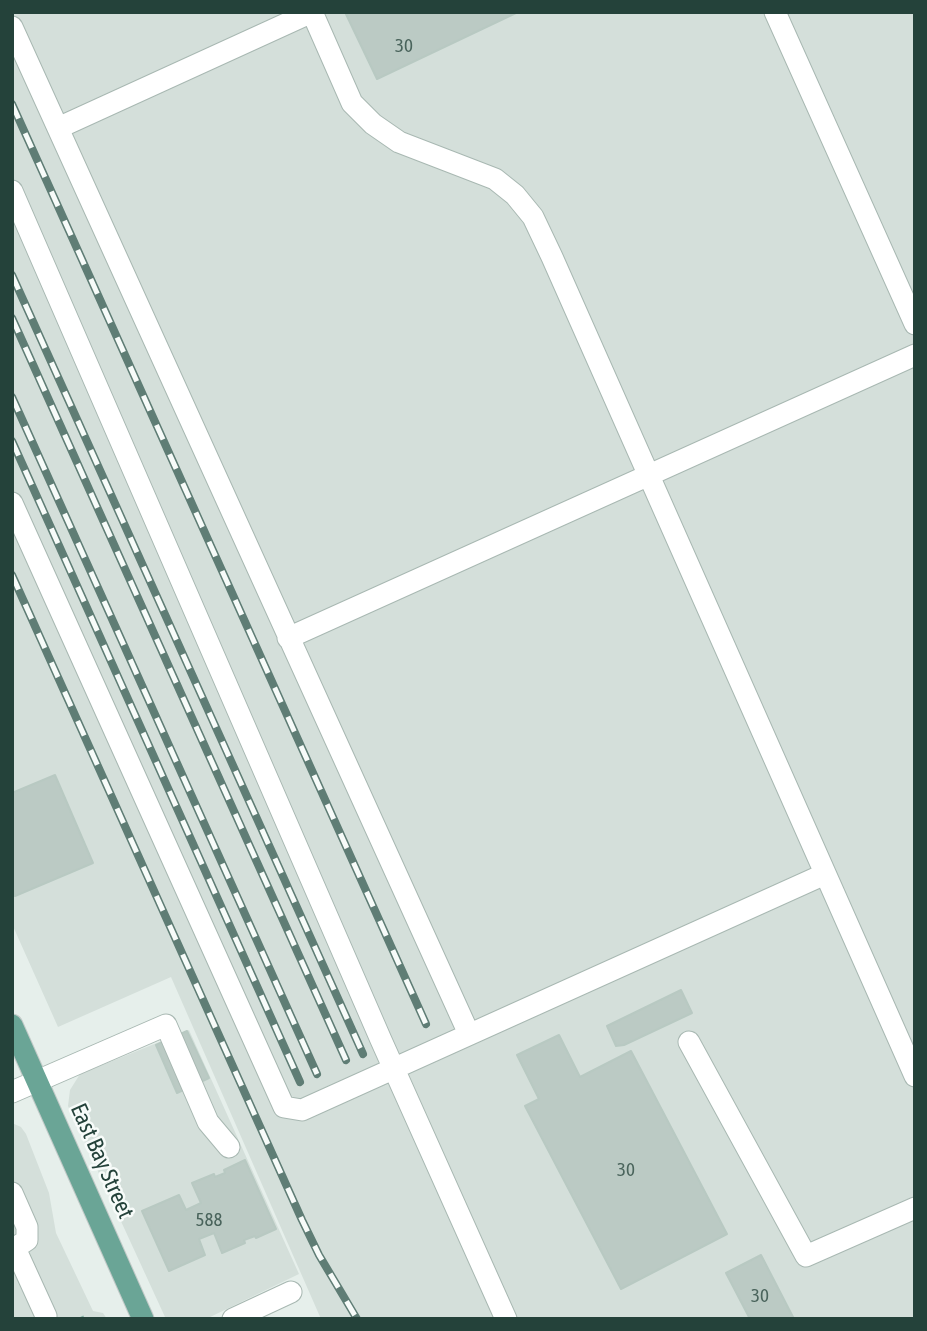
<!DOCTYPE html>
<html>
<head>
<meta charset="utf-8">
<style>
  body { margin:0 }
  #map { position:relative; width:927px; height:1331px; overflow:hidden; background:#e6efeb; font-family:"Asap Condensed",sans-serif }
  canvas { display:block }
  .frame { position:absolute; inset:0; border:14px solid #24423a; pointer-events:none }
</style>
</head>
<body>
<div id="map">
<canvas width="927" height="1331"></canvas>
<div class="frame"></div>
</div>
<script>
const ctx = document.querySelector('canvas').getContext('2d');
ctx.lineJoin = 'round';
function paint(path, color) {
  ctx.fillStyle = color;
  ctx.fill(path, 'evenodd');
}
function toPath(rows) {
  const path = new Path2D();
  for (const r of rows) {
    path.moveTo(r[0], r[1]);
    for (let i = 2; i < r.length; i += 2) path.lineTo(r[i], r[i + 1]);
  }
  return path;
}
function trace(path, color, width, dash) {
  ctx.strokeStyle = color;
  ctx.lineWidth = width;
  ctx.lineCap = dash ? 'butt' : 'round';
  ctx.setLineDash(dash || []);
  ctx.stroke(path);
}
function label(font, color, halo, rows, align = 'center') {
  ctx.font = font + ' "Asap Condensed",sans-serif';
  ctx.lineWidth = 5;
  ctx.setLineDash([]);
  ctx.textBaseline = 'middle';
  ctx.strokeStyle = halo;
  ctx.fillStyle = color;
  for (const [text, x, y, turn = 0] of rows) {
    ctx.save();
    ctx.translate(x, y);
    ctx.rotate((+turn || 0) * Math.PI / 180);
    ctx.textAlign = isNaN(turn) ? turn : align;
    if (halo) ctx.strokeText(text, 0, 0);
    ctx.fillText(text, 0, 0);
    ctx.restore();
  }
}
paint(toPath([
  [12,12,915,12,915,1319,321,1319,171,977,58,1027,12,924],
  [189,1030,299,1274,206,1319,170,1319,165,1317,68,1106,70,1090,80,1074],
  [12,1123,21,1127,26,1134,49,1193,56,1233,93,1311,103,1313,107,1319,12,1319]
]), '#d4dfda');
const building = toPath([
  [345,12,518,12,377,79,345,12],
  [55,775,93,863,15,896,12,889,12,793,55,775],
  [681,990,692,1013,624,1045,616,1046,607,1026,681,990],
  [187,1031,209,1078,177,1093,156,1045,187,1031],
  [559,1035,580,1077,631,1051,727,1234,621,1289,525,1106,539,1099,517,1055,559,1035],
  [245,1160,276,1229,256,1238,255,1236,244,1240,245,1243,222,1253,214,1233,199,1239,205,1255,169,1271,142,1211,179,1195,186,1210,201,1203,192,1183,214,1174,215,1177,225,1173,224,1170,245,1160],
  [761,1255,794,1319,750,1319,726,1273,761,1255]
]);
paint(building, '#bbcac4');
trace(building, '#b8c9c2', 2);
const minor = toPath([
  [775,12,915,324],
  [12,27,469,1034],
  [58,128,312,12,352,103,373,124,399,142,495,179,515,195,533,217,552,257,915,1076],
  [12,191,381,1040,506,1319],
  [12,503,284,1107,302,1110,825,874],
  [288,638,915,355],
  [689,1042,806,1256,915,1208],
  [12,1092,166,1025,208,1122,229,1147],
  [12,1193,27,1227,27,1240,15,1248],
  [12,1248,15,1248,46,1316],
  [233,1319,291,1292]
]);
const major = toPath([
  [12,1025,143,1319]
]);
trace(minor, '#a8b8b2', 23);
trace(major, '#c2cac8', 23);
trace(toPath([
  [81,1319,88,1316]
]), '#86b3a5', 4.5, [3.5, 5]);
trace(minor, '#fff', 21);
trace(major, '#6aa596', 21);
const rail = toPath([
  [12,104,426,1024],
  [12,275,363,1054],
  [12,318,346,1060],
  [12,397,317,1074],
  [12,441,300,1082],
  [12,575,302,1220,319,1255,357,1319]
]);
trace(rail, '#5f7d75', 8);
trace(rail, '#f7fbf9', 5, [16]);
label('19px', '#4a645c', null, [
  ["30",404,46],
  ["30",626,1170],
  ["588",209,1220],
  ["30",760,1296]
]);
label('23px', '#24423a', '#f7fbf9', [
  ["East Bay Street",102,1161,66]
]);
</script>
</body>
</html>
